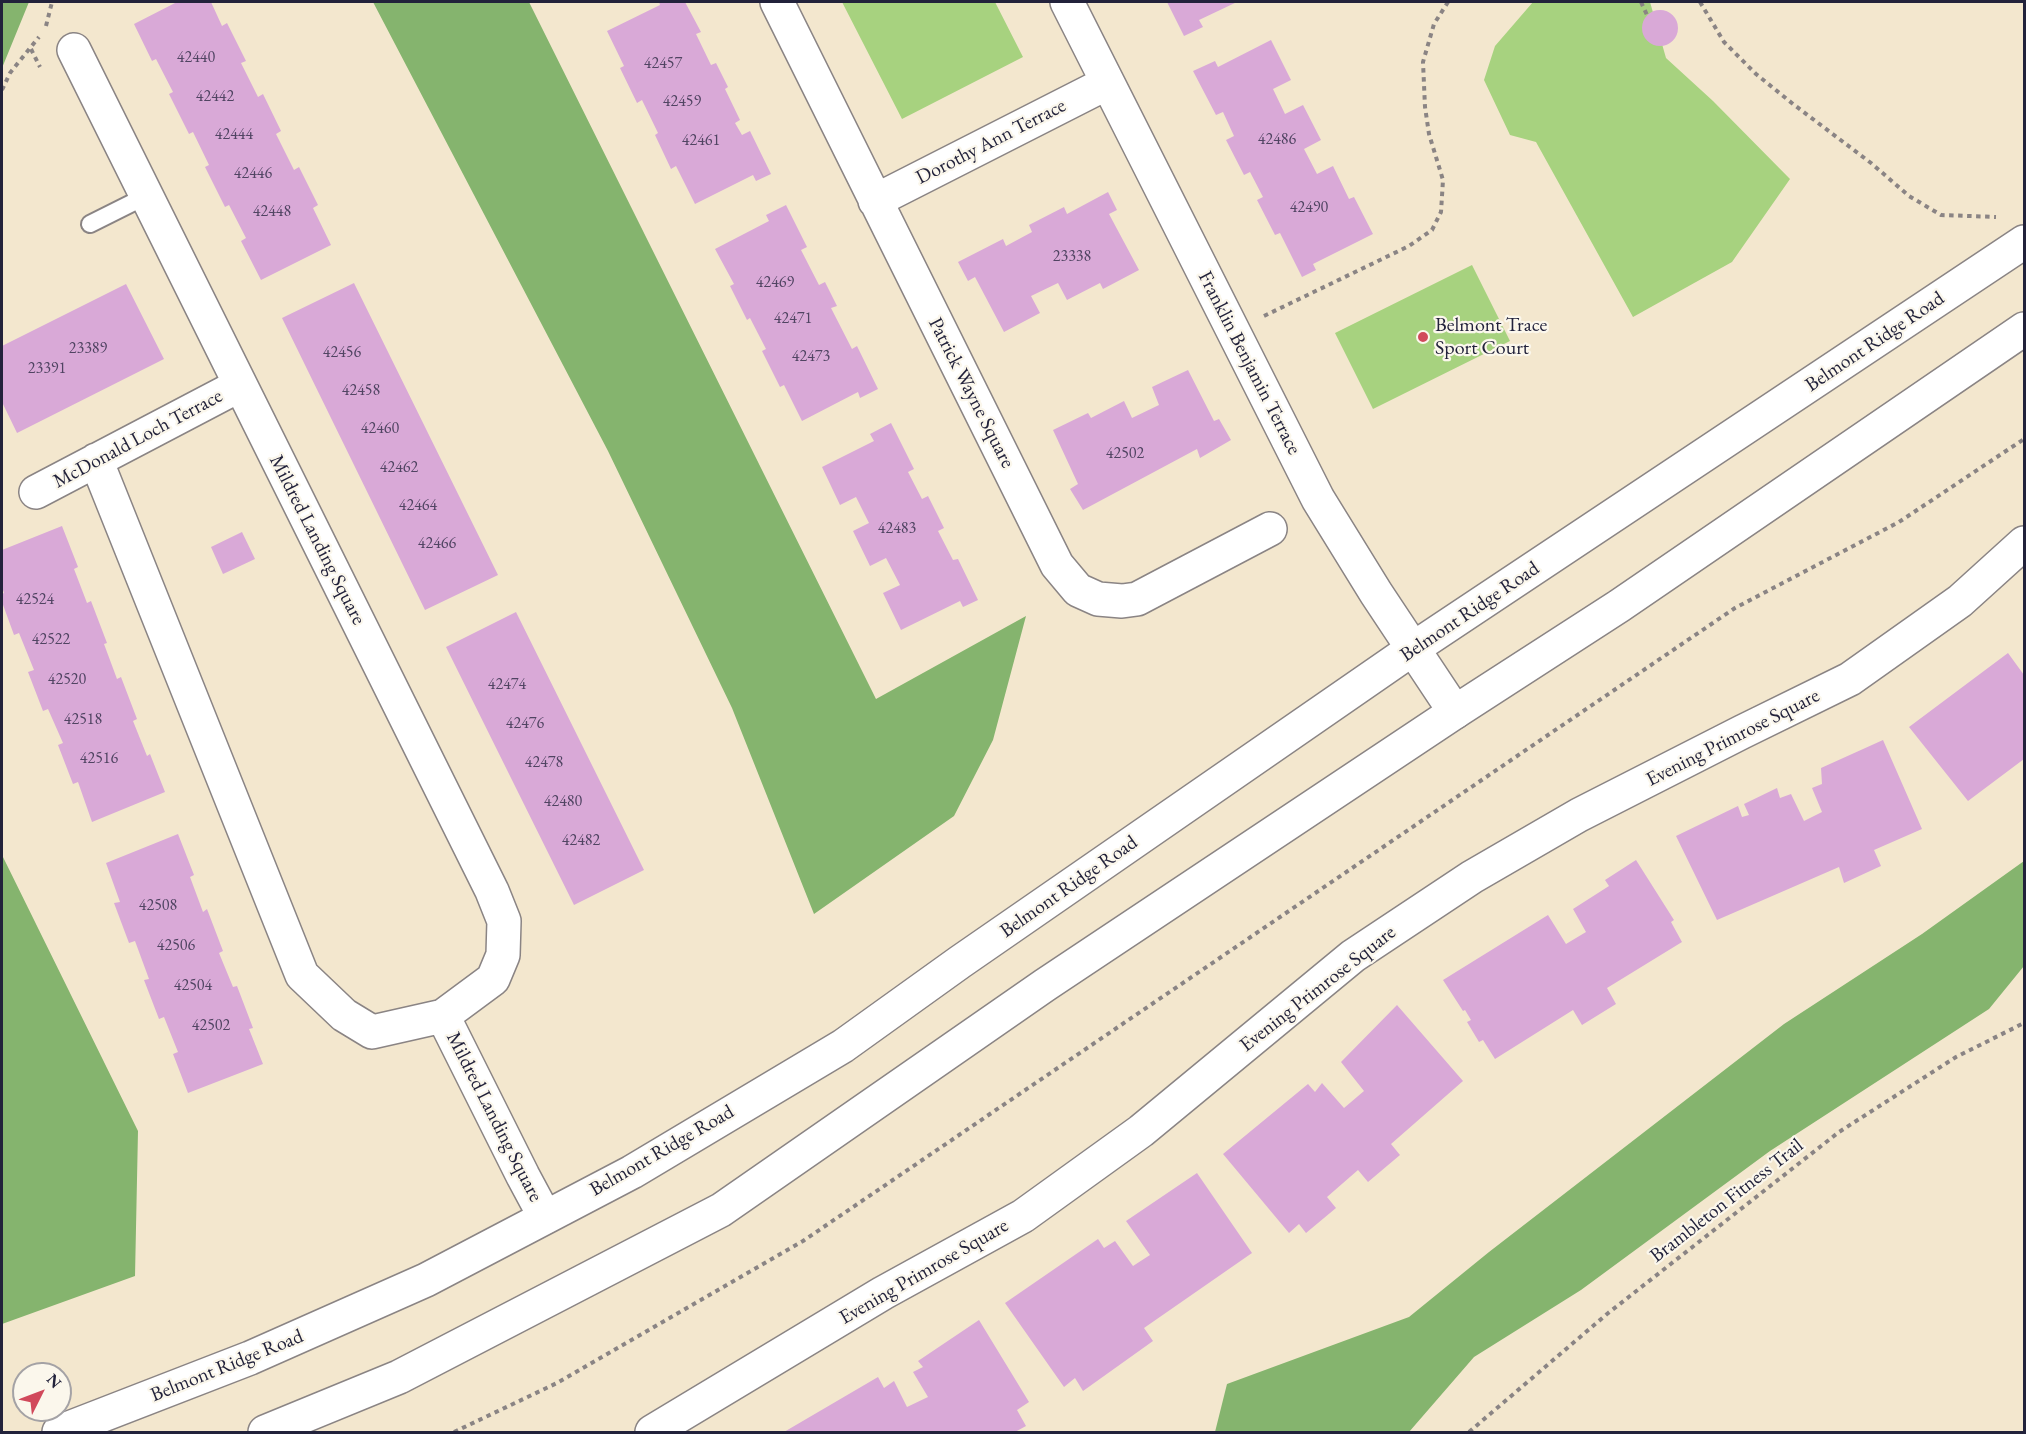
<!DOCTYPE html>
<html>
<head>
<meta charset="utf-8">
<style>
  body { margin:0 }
  #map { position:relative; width:2026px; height:1434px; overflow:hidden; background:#f3e7ce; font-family:"EB Garamond",serif }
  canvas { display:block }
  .frame { position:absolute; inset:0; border:3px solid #22223b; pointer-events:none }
  .north { position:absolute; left:12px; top:1362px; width:60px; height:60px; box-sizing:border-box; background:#fbf7ec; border:2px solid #a4a2a5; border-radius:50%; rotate:48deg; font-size:16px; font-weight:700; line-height:24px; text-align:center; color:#22223b }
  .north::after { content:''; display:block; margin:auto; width:21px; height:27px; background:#d1495b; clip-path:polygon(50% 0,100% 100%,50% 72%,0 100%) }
</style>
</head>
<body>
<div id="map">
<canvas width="2026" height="1434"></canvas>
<div class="frame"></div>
<div class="north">N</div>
</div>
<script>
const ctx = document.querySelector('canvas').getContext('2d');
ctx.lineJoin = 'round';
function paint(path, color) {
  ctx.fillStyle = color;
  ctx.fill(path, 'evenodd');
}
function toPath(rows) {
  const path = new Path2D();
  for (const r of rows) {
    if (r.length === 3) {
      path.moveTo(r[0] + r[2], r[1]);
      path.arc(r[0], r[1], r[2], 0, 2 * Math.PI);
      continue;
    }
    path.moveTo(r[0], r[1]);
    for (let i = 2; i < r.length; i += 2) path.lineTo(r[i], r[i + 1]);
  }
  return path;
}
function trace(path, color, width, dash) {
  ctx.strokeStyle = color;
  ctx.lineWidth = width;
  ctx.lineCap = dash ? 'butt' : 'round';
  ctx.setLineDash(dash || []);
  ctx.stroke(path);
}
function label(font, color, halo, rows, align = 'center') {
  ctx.font = font + ' "EB Garamond",serif';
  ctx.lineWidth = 4.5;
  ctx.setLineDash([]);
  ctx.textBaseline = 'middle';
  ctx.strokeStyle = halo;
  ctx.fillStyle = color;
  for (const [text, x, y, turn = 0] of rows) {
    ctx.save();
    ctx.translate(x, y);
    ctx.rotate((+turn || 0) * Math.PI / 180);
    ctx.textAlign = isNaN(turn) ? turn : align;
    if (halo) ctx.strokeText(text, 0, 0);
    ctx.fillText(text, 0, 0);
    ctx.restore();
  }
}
paint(toPath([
  [842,2,995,2,1023,57,902,119],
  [1533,2,1650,2,1666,58,1713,101,1790,179,1732,262,1633,317,1536,142,1510,135,1484,80,1495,46],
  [1472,265,1510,341,1373,409,1335,333]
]), '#a7d27f');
paint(toPath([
  [2,2,29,2,2,68],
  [373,2,529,2,876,699,1026,616,993,740,954,816,814,914,732,708,608,451],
  [2,855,138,1131,135,1276,2,1324],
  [2024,861,2024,966,1989,1009,1770,1151,1581,1290,1474,1357,1409,1432,1215,1432,1227,1384,1409,1317,1489,1252,1784,1024,1922,934]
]), '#85b46e');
paint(toPath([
  [177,2,211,2,222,26,227,23,246,61,241,63,258,97,263,94,281,131,276,134,294,170,299,167,318,205,313,208,331,245,261,280,241,241,246,238,229,205,225,207,205,167,209,165,193,132,189,134,169,94,173,92,156,59,152,61,134,24],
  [659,2,685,2,701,32,696,34,711,65,716,63,728,87,725,89,740,120,735,123,742,135,750,131,771,174,756,181,753,175,695,204,676,166,671,169,655,135,658,133,642,100,637,103,620,68,624,66,607,31,660,5],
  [1167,2,1237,2,1199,20,1203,27,1184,36],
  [1660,28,18],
  [1271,40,1291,80,1273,89,1285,114,1303,105,1321,140,1304,149,1317,174,1333,166,1349,199,1354,197,1373,234,1313,264,1316,270,1302,277,1280,233,1275,235,1257,200,1263,197,1250,172,1244,175,1226,140,1234,136,1223,112,1216,115,1193,71,1215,61,1218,67],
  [1108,192,1117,210,1109,214,1139,270,1103,289,1100,283,1067,300,1058,283,1031,296,1040,313,1004,332,975,277,968,281,958,262,1003,239,1006,246,1032,232,1029,225,1064,207,1067,214],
  [786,205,807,247,801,250,819,285,825,282,837,306,831,308,852,349,857,346,878,389,860,398,858,392,802,421,784,385,780,387,762,351,766,349,750,318,747,320,730,286,734,284,715,249,769,221,766,215],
  [354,283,498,575,425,610,282,318],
  [126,284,164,359,17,433,2,402,2,346],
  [1188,370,1214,421,1219,419,1231,440,1200,458,1197,449,1083,510,1070,489,1078,484,1053,430,1088,413,1091,418,1124,401,1132,418,1159,405,1152,387],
  [891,423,914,469,908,472,922,499,928,496,944,528,938,531,953,560,958,559,978,600,963,607,960,601,901,630,883,593,900,585,886,558,870,566,853,531,869,523,856,497,840,505,822,467,874,441,870,434],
  [62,526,78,567,74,569,87,603,91,601,107,643,104,644,117,679,121,677,137,719,133,721,147,756,150,754,165,792,92,822,78,782,73,784,58,745,63,743,48,709,43,711,28,672,34,670,19,633,14,635,2,602,2,594,4,593,2,587,2,550],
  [242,532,255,559,223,574,211,547],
  [516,612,644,870,574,905,446,647],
  [2008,653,2024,675,2024,759,1968,801,1909,727],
  [1883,740,1922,829,1874,850,1881,866,1844,883,1839,867,1717,920,1676,836,1738,806,1742,817,1749,815,1744,804,1777,788,1780,798,1791,794,1804,821,1822,812,1812,788,1822,784,1821,768],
  [178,834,194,875,190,877,203,912,207,909,223,951,219,953,233,987,237,986,253,1028,249,1029,263,1064,188,1093,173,1054,178,1052,164,1017,159,1019,144,980,149,979,135,941,129,943,114,903,120,902,106,863],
  [1636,860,1674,920,1671,922,1682,942,1607,988,1616,1004,1582,1025,1573,1010,1495,1059,1483,1040,1479,1042,1467,1022,1471,1020,1465,1010,1463,1011,1443,980,1548,915,1566,944,1586,932,1573,909,1609,886,1605,880],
  [1397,1005,1463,1081,1391,1144,1400,1155,1368,1182,1358,1170,1327,1197,1336,1208,1306,1233,1299,1224,1289,1233,1223,1154,1308,1084,1315,1092,1322,1083,1344,1108,1364,1091,1341,1062],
  [1197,1173,1252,1253,1144,1328,1153,1341,1083,1391,1075,1378,1064,1387,1005,1303,1098,1239,1104,1248,1115,1241,1133,1266,1150,1255,1126,1221],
  [979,1320,1029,1402,1017,1410,1026,1426,1015,1432,784,1432,878,1377,884,1388,894,1381,907,1407,928,1397,913,1372,923,1367,918,1361]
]), '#d9a9d7');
const service = toPath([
  [90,224,146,196]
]);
const minor = toPath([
  [777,2,1057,565,1078,590,1098,599,1122,601,1137,599,1270,529],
  [1067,2,1318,499,1376,593,1455,712],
  [74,50,492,891,504,921,503,955,493,979,443,1016,372,1032,344,1015,302,975,96,460],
  [875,201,1107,83],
  [36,492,240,385],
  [443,1016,523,1176,545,1217],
  [652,1432,883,1293,1023,1216,1141,1131,1353,956,1472,877,1579,815,1742,732,1850,679,1960,601,2024,543]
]);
const secondary = toPath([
  [59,1432,250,1358,426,1280,632,1172,843,1046,960,962,1414,648,2024,242],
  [265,1432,399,1377,721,1210,1045,985,1455,712,1619,606,2024,329]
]);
trace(service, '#8a8484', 20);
trace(minor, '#8a8484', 36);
trace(secondary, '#8a8484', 36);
trace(toPath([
  [1641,2,1647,15],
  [1700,2,1724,42,1756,74,1793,104,1871,163,1909,196,1941,215,1996,217],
  [46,26,52,2],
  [31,49,40,67],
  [2,90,10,73,39,37],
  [1264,316,1409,246,1432,230,1441,212,1443,180,1429,134,1425,107,1423,62,1434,24,1448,2],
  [454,1432,557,1383,803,1241,1735,608,1899,522,2024,439],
  [1469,1432,1607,1314,1839,1132,1956,1057,2024,1023]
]), '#8a8484', 4, [4.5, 4.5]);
trace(service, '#fff', 16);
trace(minor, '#fff', 33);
trace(secondary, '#fff', 33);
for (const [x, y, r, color] of [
  [1423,337,6,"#d1495b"]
]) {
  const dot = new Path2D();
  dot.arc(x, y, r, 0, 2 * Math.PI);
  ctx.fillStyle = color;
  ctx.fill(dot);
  trace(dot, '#fbf7ec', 2);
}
label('16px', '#504462', null, [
  ["42440",196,58],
  ["42457",663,64],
  ["42442",215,97],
  ["42459",682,102],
  ["42444",234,135],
  ["42486",1277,140],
  ["42461",701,141],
  ["42446",253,174],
  ["42490",1309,208],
  ["42448",272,212],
  ["23338",1072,257],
  ["42469",775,283],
  ["42471",793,319],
  ["23389",88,349],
  ["42456",342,353],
  ["42473",811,357],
  ["23391",47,369],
  ["42458",361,391],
  ["42460",380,429],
  ["42502",1125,454],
  ["42462",399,468],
  ["42464",418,506],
  ["42483",897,529],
  ["42466",437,544],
  ["42524",35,600],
  ["42522",51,640],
  ["42520",67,680],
  ["42474",507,685],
  ["42518",83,720],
  ["42476",525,724],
  ["42516",99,759],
  ["42478",544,763],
  ["42480",563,802],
  ["42482",581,841],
  ["42508",158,906],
  ["42506",176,946],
  ["42504",193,986],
  ["42502",211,1026]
]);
label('20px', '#22223b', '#fbf7ec', [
  ["Dorothy Ann Terrace",991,142,-27],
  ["Belmont Ridge Road",1875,342,-34],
  ["Franklin Benjamin Terrace",1249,363,63],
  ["Patrick Wayne Square",971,393,63],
  ["McDonald Loch Terrace",138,439,-28],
  ["Mildred Landing Square",317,540,63],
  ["Belmont Ridge Road",1470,612,-34],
  ["Evening Primrose Square",1733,738,-27],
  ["Belmont Ridge Road",1069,887,-35],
  ["Evening Primrose Square",1318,989,-38],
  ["Mildred Landing Square",494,1117,63],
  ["Belmont Ridge Road",662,1151,-30],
  ["Brambleton Fitness Trail",1727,1201,-38],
  ["Evening Primrose Square",924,1272,-30],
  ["Belmont Ridge Road",227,1366,-22]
]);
label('20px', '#22223b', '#fbf7ec', [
  ["Belmont Trace",1435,326],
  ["Sport Court",1435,349]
], 'left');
</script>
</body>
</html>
